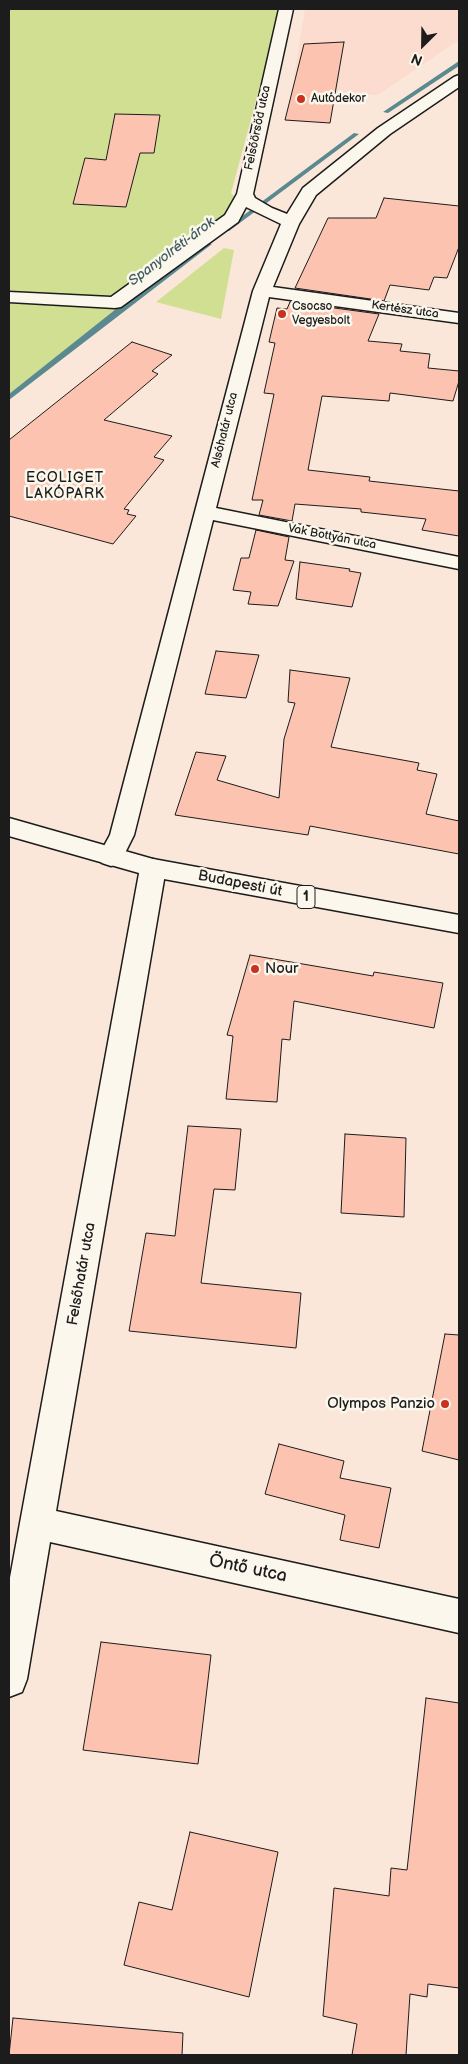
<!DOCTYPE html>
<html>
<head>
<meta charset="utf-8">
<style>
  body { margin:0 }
  #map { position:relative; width:468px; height:2064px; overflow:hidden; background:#fbe7da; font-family:"Balsamiq Sans",sans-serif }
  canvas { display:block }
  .frame { position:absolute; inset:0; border:10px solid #1c1c1c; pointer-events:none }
  .north { position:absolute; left:398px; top:20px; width:50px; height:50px; -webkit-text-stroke:4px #fbf7ec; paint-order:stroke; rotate:203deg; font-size:14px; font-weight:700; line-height:20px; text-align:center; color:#1c1c1c }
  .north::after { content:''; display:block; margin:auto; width:18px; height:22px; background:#1c1c1c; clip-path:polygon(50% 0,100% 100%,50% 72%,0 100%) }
</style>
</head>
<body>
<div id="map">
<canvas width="468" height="2064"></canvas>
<div class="frame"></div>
<div class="north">N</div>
</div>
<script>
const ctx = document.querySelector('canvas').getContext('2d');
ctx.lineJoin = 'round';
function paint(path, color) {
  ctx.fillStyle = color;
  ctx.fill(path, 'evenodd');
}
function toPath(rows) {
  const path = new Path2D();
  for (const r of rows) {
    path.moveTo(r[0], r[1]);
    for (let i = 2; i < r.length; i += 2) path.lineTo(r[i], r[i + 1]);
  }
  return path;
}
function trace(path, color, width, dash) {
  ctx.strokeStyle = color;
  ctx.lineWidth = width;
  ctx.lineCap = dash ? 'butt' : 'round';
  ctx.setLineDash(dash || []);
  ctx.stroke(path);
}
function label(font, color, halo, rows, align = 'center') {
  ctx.font = font + ' "Balsamiq Sans",sans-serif';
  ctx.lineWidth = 5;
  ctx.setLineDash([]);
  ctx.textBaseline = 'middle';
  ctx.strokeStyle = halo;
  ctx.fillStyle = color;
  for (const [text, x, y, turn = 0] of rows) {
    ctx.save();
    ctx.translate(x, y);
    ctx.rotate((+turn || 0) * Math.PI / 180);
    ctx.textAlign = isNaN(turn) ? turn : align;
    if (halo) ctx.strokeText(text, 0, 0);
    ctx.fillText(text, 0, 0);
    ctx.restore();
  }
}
paint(toPath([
  [305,9,459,9,459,40,378,95,353,95,352,99,334,98,337,79,294,77]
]), '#fbdcce');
paint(toPath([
  [9,9,281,9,231,193,247,209,9,394],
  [224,248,234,250,221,319,156,302]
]), '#d1df93');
paint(toPath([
  [459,61,459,66,388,113,383,112,459,61],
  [354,133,359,134,229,231,225,231,225,229,354,133],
  [205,242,212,244,9,400,9,394,145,286,205,242]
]), '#5a8a90');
const building = toPath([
  [344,42,330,123,285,120,304,44,344,42],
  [115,114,160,115,154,153,140,153,126,207,73,204,85,158,106,160,115,114],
  [384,198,459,206,459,247,447,278,434,277,429,290,390,285,384,301,295,288,328,218,376,218,384,198],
  [290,302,379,314,368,341,402,344,400,351,430,354,428,368,459,371,459,381,453,401,390,393,389,401,322,396,308,470,370,477,369,481,459,491,459,536,422,530,426,519,361,512,361,509,295,504,292,521,259,515,263,500,252,500,274,394,264,393,275,343,269,342,277,308,287,309,290,302],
  [132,342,172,355,152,371,158,374,104,420,172,436,154,457,164,460,124,509,129,510,127,514,136,516,113,544,9,516,9,440,132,342],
  [256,530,289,537,285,560,294,561,278,606,248,604,251,592,233,590,241,558,249,558,256,530],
  [300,562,350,569,349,571,361,573,352,607,296,599,300,562],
  [216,651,259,655,246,698,205,694,216,651],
  [290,670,350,678,331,747,419,763,417,770,437,774,426,814,459,821,459,854,310,826,308,835,175,815,196,752,226,756,217,780,279,798,284,739,295,703,288,702,290,670],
  [250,955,373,976,374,972,443,983,434,1028,294,1001,290,1040,282,1039,277,1102,226,1099,233,1036,227,1035,250,955],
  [188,1126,241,1129,235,1190,214,1189,201,1283,301,1293,296,1348,129,1331,146,1233,175,1236,188,1126],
  [345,1134,406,1138,404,1217,341,1213,345,1134],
  [445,1334,459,1335,459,1460,422,1451,445,1334],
  [279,1444,344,1461,340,1478,391,1488,379,1548,340,1540,345,1515,265,1494,279,1444],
  [101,1642,211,1655,198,1764,83,1750,101,1642],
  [426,1698,459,1703,459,1988,428,1984,427,1997,410,1994,406,2055,352,2055,357,2024,323,2016,334,1888,389,1896,391,1868,407,1870,426,1698],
  [190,1832,278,1852,249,1997,124,1965,139,1902,172,1910,190,1832],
  [13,2018,183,2033,182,2055,9,2055,13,2018]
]);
paint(building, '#fcc3b1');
trace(building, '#1c1c1c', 1);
const minor = toPath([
  [279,9,293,9,253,194,255,198,272,208,287,214,303,188,378,128,454,77,459,75,459,87,390,134,316,195,299,224,273,287,459,313,459,323,269,297,216,508,459,557,459,569,213,520,134,835,120,863,111,866,102,863,98,857,110,835,253,291,281,224,246,207,238,222,121,307,115,308,9,302,9,292,111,297,225,215,237,194,279,9],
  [153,859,162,862,166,868,56,1511,459,1599,459,1633,50,1542,27,1679,22,1692,9,1697,9,1583,140,868,144,862,153,859]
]);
const primary = toPath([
  [9,818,153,859,459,915,459,933,153,877,9,836,9,818]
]);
trace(minor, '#1c1c1c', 3);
trace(primary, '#1c1c1c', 3);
paint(minor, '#fbf7ec');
paint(primary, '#fbf7ec');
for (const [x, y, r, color] of [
  [301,99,5,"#c8321e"],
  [282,314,5,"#c8321e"],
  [255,969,5,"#c8321e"],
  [445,1404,5,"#c8321e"]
]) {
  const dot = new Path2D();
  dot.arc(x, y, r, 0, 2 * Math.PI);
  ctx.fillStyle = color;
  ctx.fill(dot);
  trace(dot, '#fbf7ec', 2);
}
label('12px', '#1c1c1c', '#fbf7ec', [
  ["Autódekor",311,99],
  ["Csocso",292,307],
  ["Vegyesbolt",292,321]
], 'left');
label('12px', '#1c1c1c', '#fbf7ec', [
  ["Felsőörsöd utca",258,128,-78],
  ["Kertész utca",405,310,8],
  ["Alsóhatár utca",225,430,-76],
  ["Vak Bottyán utca",332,537,11]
]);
label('italic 14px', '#405c60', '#fbf7ec', [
  ["Spanyolréti-árok",172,252,-37]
]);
ctx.letterSpacing = '1px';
label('14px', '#1c1c1c', '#fbf7ec', [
  ["ECOLIGET",65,478],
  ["LAKÓPARK",65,494]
]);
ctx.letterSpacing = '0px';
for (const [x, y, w] of [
  [306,897,18]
]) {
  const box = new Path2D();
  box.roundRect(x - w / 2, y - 11.5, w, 23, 4);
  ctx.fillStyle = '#fbf7ec';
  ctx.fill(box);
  trace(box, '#1c1c1c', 1);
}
label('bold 14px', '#1c1c1c', null, [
  ["1",306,897]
]);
label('15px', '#1c1c1c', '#fbf7ec', [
  ["Budapesti út",240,884,11],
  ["Felsőhatár utca",82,1274,-80]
]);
label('15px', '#1c1c1c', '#fbf7ec', [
  ["Nour",265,969],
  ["Olympos Panzio",435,1404,"right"]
], 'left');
label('18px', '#1c1c1c', '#fbf7ec', [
  ["Öntő utca",248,1569,12]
]);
</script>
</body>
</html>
